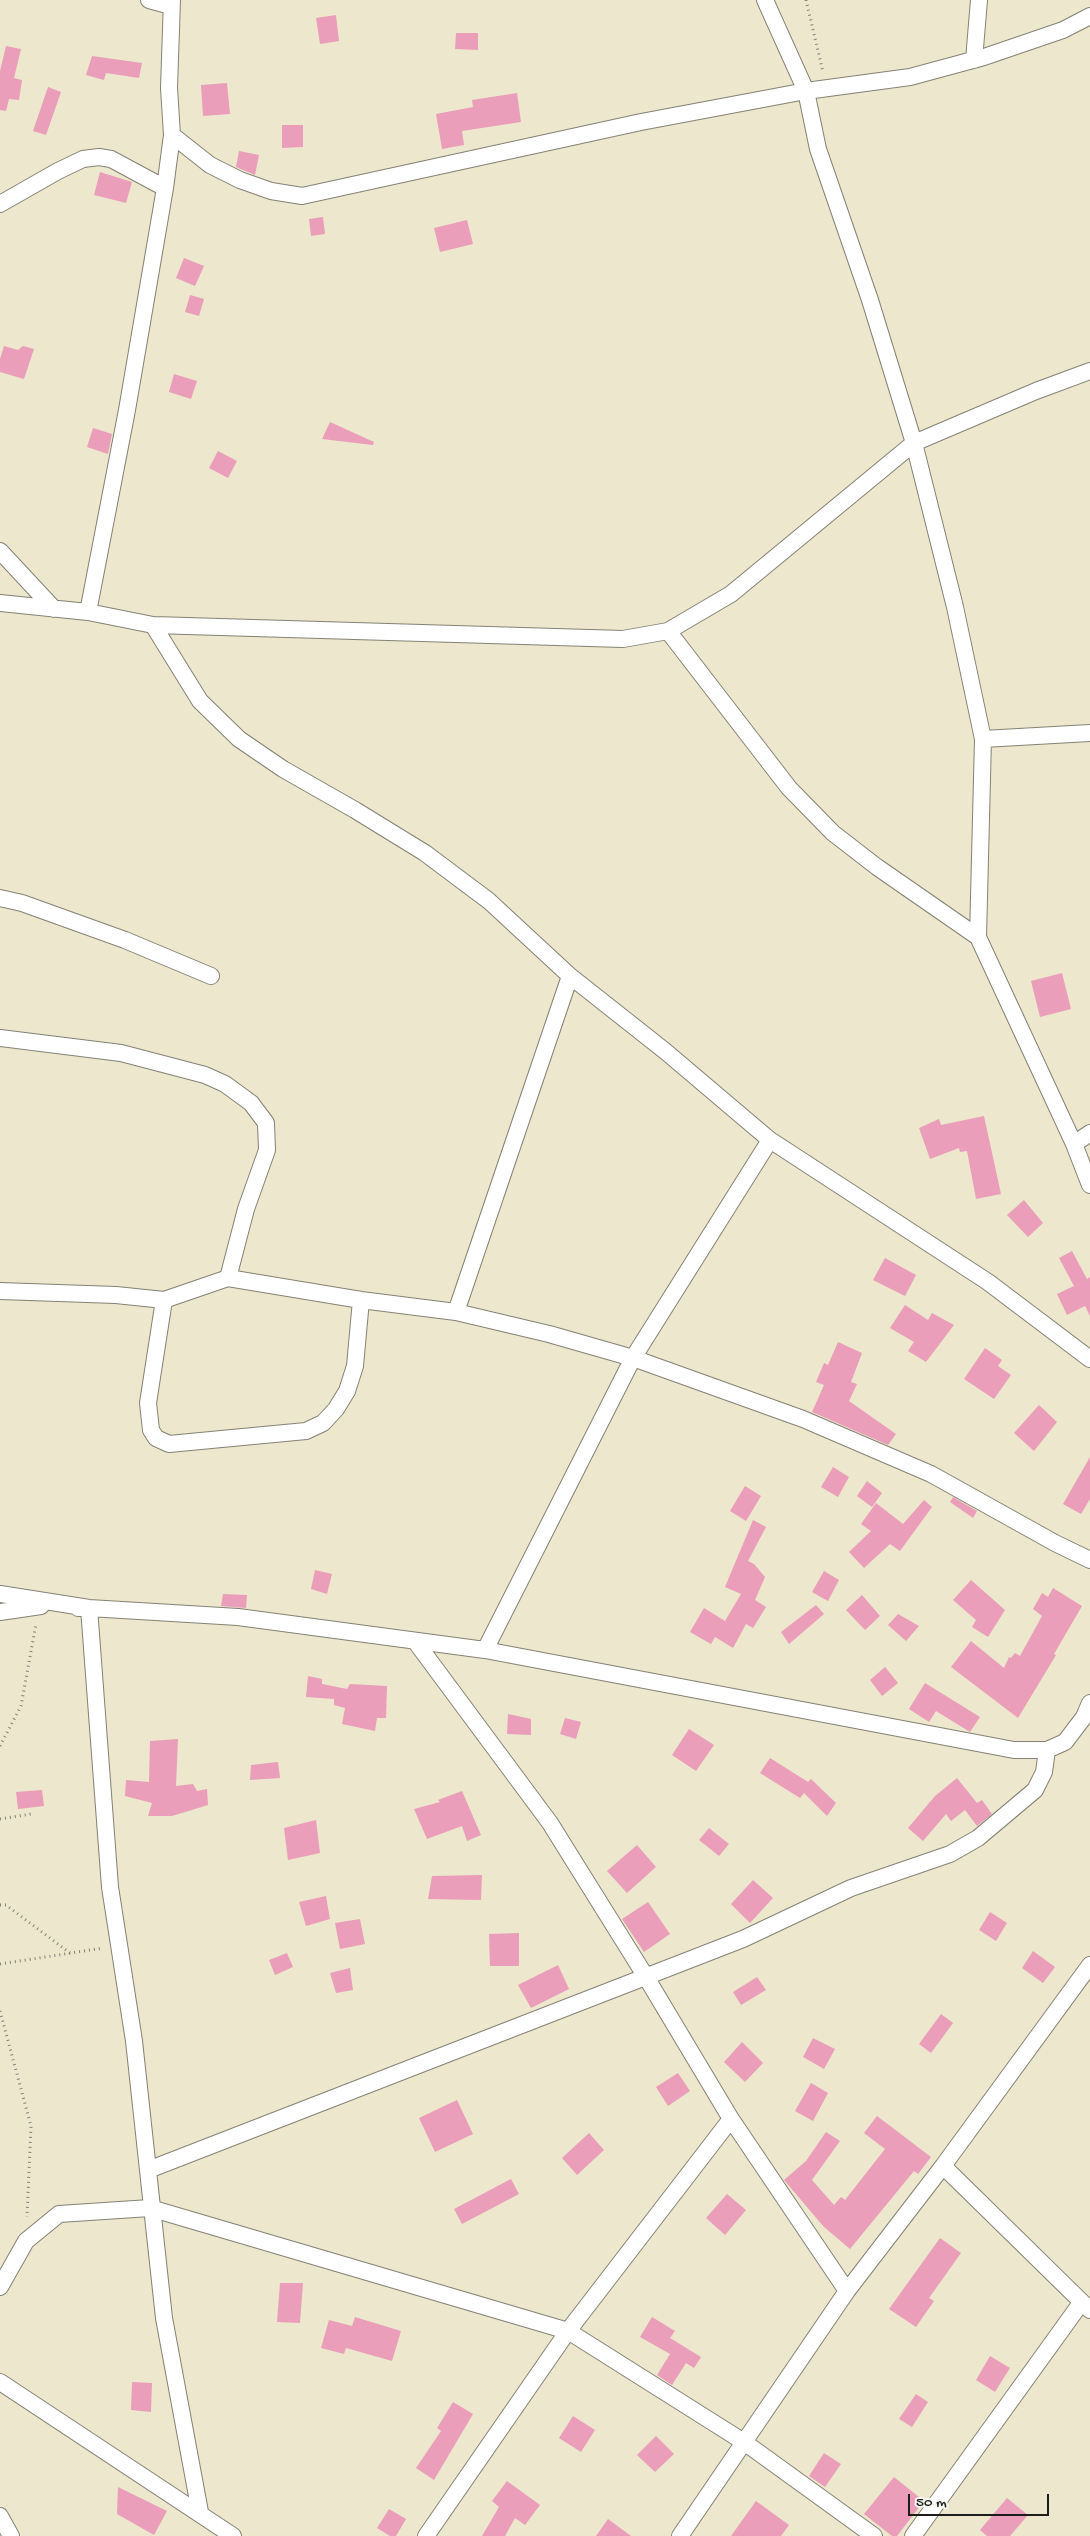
<!DOCTYPE html>
<html>
<head>
<meta charset="utf-8">
<style>
  body { margin:0 }
  #map { position:relative; width:1090px; height:2536px; overflow:hidden; background:#ece7cd; font-family:"Gochi Hand",sans-serif }
  canvas { display:block }
  .scale { position:absolute; left:908px; top:2494px; width:141px; height:22px; box-sizing:border-box; border:2px solid #1c1c1c; border-top:0; padding-left:6px; font-size:15px; line-height:18px; white-space:nowrap; color:#1c1c1c; -webkit-text-stroke:4px #f6f6f2; paint-order:stroke }
</style>
</head>
<body>
<div id="map">
<canvas width="1090" height="2536"></canvas>
<div class="scale">50 m</div>
</div>
<script>
const ctx = document.querySelector('canvas').getContext('2d');
ctx.lineJoin = 'round';
function paint(path, color) {
  ctx.fillStyle = color;
  ctx.fill(path, 'evenodd');
}
function toPath(rows) {
  const path = new Path2D();
  for (const r of rows) {
    path.moveTo(r[0], r[1]);
    for (let i = 2; i < r.length; i += 2) path.lineTo(r[i], r[i + 1]);
  }
  return path;
}
function trace(path, color, width, dash) {
  ctx.strokeStyle = color;
  ctx.lineWidth = width;
  ctx.lineCap = dash ? 'butt' : 'round';
  ctx.setLineDash(dash || []);
  ctx.stroke(path);
}
paint(toPath([
  [336,15,339,41,320,44,316,18],
  [456,33,478,33,478,50,455,49],
  [6,46,21,49,14,78,22,80,19,100,9,99,6,111,0,110,0,71],
  [92,56,142,63,139,78,106,73,104,80,86,75],
  [227,83,230,114,203,116,201,85],
  [48,87,61,92,46,135,33,131],
  [517,93,521,122,462,131,464,145,442,149,436,114,473,107,472,100],
  [282,125,303,125,303,147,282,148],
  [239,151,259,155,255,175,236,167],
  [100,172,132,182,126,203,94,195],
  [323,217,325,234,311,236,309,219],
  [467,220,473,244,440,252,434,228],
  [184,258,204,266,195,286,176,278],
  [190,295,204,299,199,316,185,312],
  [4,346,18,350,23,346,34,349,24,379,0,372,0,359],
  [174,374,197,381,191,399,169,392],
  [330,422,374,442,373,445,322,439],
  [93,428,112,434,108,454,87,447],
  [218,451,237,461,228,478,209,468],
  [1062,973,1071,1009,1040,1017,1031,981],
  [984,1116,1001,1194,976,1199,967,1151,960,1152,959,1148,930,1159,919,1128,939,1119,941,1125],
  [1024,1200,1043,1223,1028,1237,1007,1215],
  [1072,1251,1087,1279,1090,1277,1090,1316,1085,1306,1067,1315,1057,1294,1074,1286,1059,1258],
  [885,1258,916,1275,905,1296,873,1280],
  [905,1305,928,1320,932,1313,954,1325,926,1362,908,1351,914,1342,890,1328],
  [838,1342,862,1353,851,1382,857,1384,849,1401,896,1434,888,1445,812,1412,824,1385,816,1382,824,1363,828,1365],
  [985,1348,1002,1360,998,1366,1011,1375,994,1399,964,1379],
  [1039,1405,1057,1422,1034,1451,1014,1433],
  [1090,1457,1090,1499,1081,1514,1063,1504],
  [833,1467,849,1477,838,1497,821,1487],
  [867,1481,882,1493,872,1507,857,1496],
  [745,1486,761,1496,746,1521,730,1511],
  [953,1497,977,1511,973,1518,950,1502],
  [924,1500,932,1507,900,1551,890,1544,864,1568,849,1552,871,1531,861,1524,876,1503,903,1524],
  [753,1520,766,1527,748,1561,754,1564,765,1577,755,1600,766,1607,753,1628,746,1624,733,1648,715,1637,711,1644,690,1632,704,1608,725,1621,741,1594,725,1587],
  [315,1570,332,1574,327,1594,311,1589],
  [824,1571,839,1580,828,1601,812,1592],
  [971,1580,1005,1610,988,1637,972,1627,976,1620,953,1600],
  [1053,1588,1082,1606,1054,1654,1056,1655,1018,1718,951,1667,971,1641,1004,1668,1009,1657,1011,1658,1015,1653,1020,1656,1042,1616,1033,1609,1042,1593,1048,1597],
  [223,1594,247,1595,246,1608,221,1606],
  [862,1595,880,1616,865,1630,846,1610],
  [816,1605,824,1614,789,1644,781,1632],
  [898,1614,919,1626,906,1641,888,1625],
  [885,1667,898,1683,882,1696,870,1680],
  [308,1676,322,1679,322,1684,347,1689,350,1684,387,1686,386,1718,377,1718,375,1731,342,1724,345,1708,334,1705,334,1699,306,1697],
  [925,1683,980,1717,970,1732,936,1711,929,1722,909,1709],
  [508,1714,531,1719,531,1735,507,1734],
  [565,1718,581,1722,576,1739,560,1734],
  [689,1729,714,1745,696,1771,672,1755],
  [178,1739,176,1786,193,1784,197,1791,207,1789,208,1805,172,1816,148,1816,152,1803,125,1796,126,1780,149,1782,150,1741],
  [770,1758,808,1782,811,1779,836,1803,827,1816,804,1793,800,1798,760,1773],
  [278,1762,280,1778,250,1780,251,1765],
  [957,1778,977,1803,982,1800,992,1814,977,1826,965,1810,951,1821,946,1814,923,1841,908,1828,935,1796],
  [42,1790,44,1806,18,1809,16,1792],
  [462,1791,481,1835,467,1841,462,1826,427,1839,414,1809,440,1802,438,1800],
  [316,1820,320,1853,288,1860,284,1828],
  [709,1828,729,1844,719,1856,699,1840],
  [637,1845,656,1867,627,1893,607,1871],
  [482,1875,481,1900,428,1899,432,1876],
  [753,1880,773,1898,750,1923,731,1904],
  [326,1896,330,1919,306,1926,299,1902],
  [648,1902,670,1934,644,1952,622,1919],
  [990,1912,1007,1923,996,1941,979,1930],
  [360,1919,365,1944,340,1949,335,1923],
  [519,1933,519,1966,490,1966,489,1934],
  [1033,1951,1055,1967,1043,1983,1022,1968],
  [287,1953,293,1967,275,1975,269,1960],
  [558,1965,569,1989,531,2008,518,1985],
  [350,1968,353,1990,336,1993,330,1973],
  [757,1977,766,1990,741,2005,733,1992],
  [941,2014,953,2023,931,2053,919,2044],
  [813,2038,835,2049,824,2069,803,2057],
  [742,2042,763,2063,745,2082,724,2062],
  [678,2073,690,2091,668,2106,656,2087],
  [811,2083,828,2093,813,2121,795,2111],
  [457,2100,473,2134,435,2152,419,2118],
  [877,2116,931,2157,918,2174,914,2171,850,2249,824,2227,784,2180,806,2161,826,2132,840,2141,812,2180,834,2205,841,2197,845,2200,885,2149,864,2133],
  [589,2133,604,2150,577,2175,562,2158],
  [511,2179,519,2194,462,2224,454,2209],
  [727,2194,746,2210,725,2235,706,2218],
  [940,2238,961,2253,929,2298,934,2301,916,2327,889,2309],
  [280,2283,303,2283,300,2323,277,2322],
  [355,2317,401,2331,392,2361,346,2348,344,2354,321,2348,329,2320,352,2326],
  [652,2317,675,2331,670,2338,701,2357,694,2368,686,2363,672,2385,657,2375,670,2354,640,2337],
  [990,2356,1010,2368,995,2392,976,2380],
  [132,2382,152,2383,151,2412,131,2410],
  [916,2394,928,2402,912,2427,899,2419],
  [453,2402,473,2414,434,2480,416,2468,441,2431,437,2428],
  [573,2416,595,2430,581,2452,559,2438],
  [656,2436,674,2454,655,2472,637,2455],
  [824,2453,841,2464,825,2487,809,2476],
  [894,2477,924,2501,897,2536,892,2536,864,2514],
  [507,2481,540,2505,525,2525,515,2518,505,2536,482,2536,499,2507,492,2501],
  [118,2487,167,2511,154,2535,117,2514],
  [1007,2498,1028,2515,1010,2536,987,2536,980,2530],
  [756,2501,789,2525,781,2536,731,2536],
  [389,2509,406,2519,396,2536,390,2536,377,2528],
  [608,2519,631,2536,596,2536]
]), '#ea9eb9');
const minor = toPath([
  [149,0,171,6],
  [765,0,806,91,818,149,870,300,914,443,955,607,983,739,978,937,1074,1144,1090,1185],
  [974,60,979,0],
  [172,135,210,165,240,180,271,191,302,196,641,122,806,91,910,77,984,57,1063,30,1090,16],
  [0,204,58,171,83,159,99,157,111,159,165,188],
  [0,551,54,609],
  [0,603,88,612,153,625,623,639,668,631,731,594,914,443,1036,391,1090,371],
  [88,612,127,410,165,188,172,135,169,88,172,0],
  [153,625,200,701,239,739,283,769,355,810,425,853,489,901,570,976,665,1051,770,1140,988,1282,1090,1359],
  [668,631,789,788,833,833,877,867,978,937],
  [983,739,1090,733],
  [0,898,22,903,125,940,211,976],
  [0,1038,121,1053,205,1075,225,1084,251,1103,266,1123,267,1150,246,1209,228,1278],
  [1074,1144,1090,1133],
  [0,1291,116,1295,164,1300,228,1278,361,1300,456,1312,549,1334,633,1358,803,1419,931,1474,1055,1543,1090,1560],
  [164,1300,148,1403,151,1430,156,1438,169,1444,306,1431,323,1423,336,1409,347,1391,355,1366,361,1300],
  [456,1312,570,976],
  [0,1594,89,1608,238,1617,485,1650,1014,1750,1047,1750,1065,1742,1084,1717,1090,1703],
  [78,1608,89,1608,110,1887,134,2041,164,2318,200,2512],
  [0,1612,41,1606],
  [415,1641,550,1823,646,1977,731,2119,847,2291],
  [485,1650,633,1358,770,1140],
  [943,2166,1090,2310],
  [148,2170,743,1939,851,1888,950,1854,978,1838,1035,1790,1044,1772,1047,1750],
  [0,2287,26,2241,59,2214,150,2208,568,2331,744,2442,874,2536],
  [0,2382,233,2536],
  [0,2516,11,2536],
  [426,2536,568,2331,731,2119],
  [680,2536,847,2291,943,2166,1090,1965],
  [913,2536,1081,2303]
]);
trace(minor, '#848274', 18);
trace(toPath([
  [806,0,823,72],
  [0,1746,21,1706,36,1624],
  [0,1819,31,1814],
  [0,1905,6,1905,70,1953],
  [0,1964,103,1948],
  [0,2011,31,2126,27,2217]
]), '#848274', 3, [1, 4]);
trace(minor, '#fff', 16);
</script>
</body>
</html>
